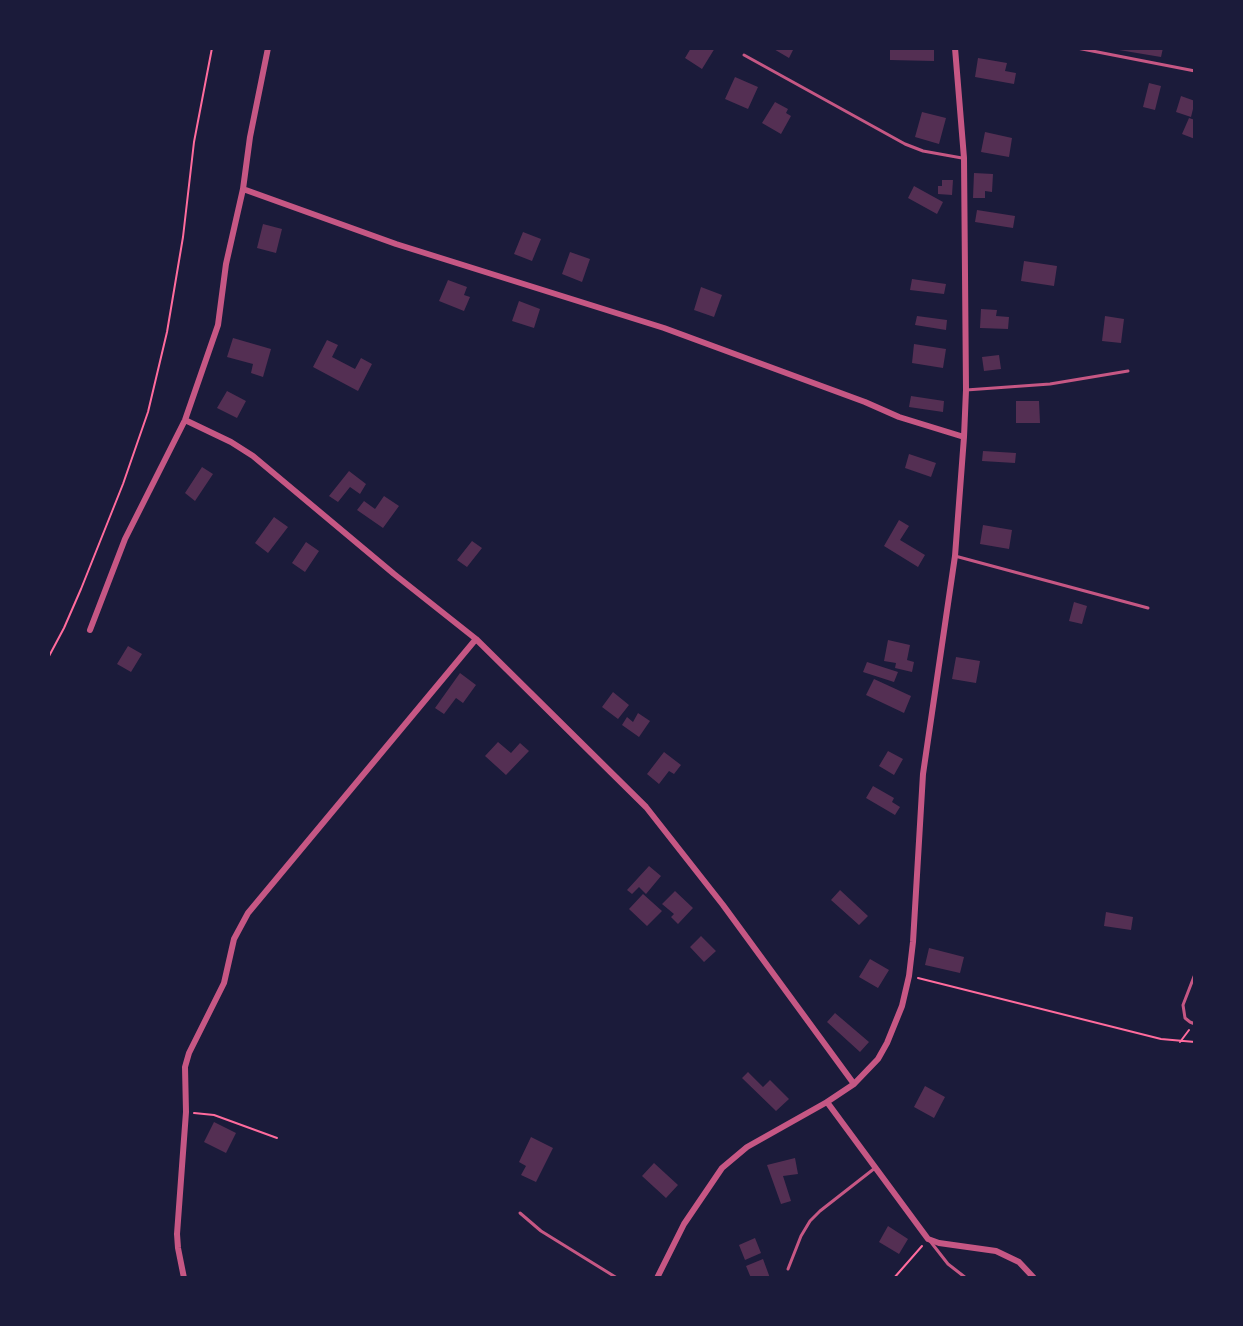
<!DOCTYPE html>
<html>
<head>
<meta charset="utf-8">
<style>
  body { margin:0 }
  #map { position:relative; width:1243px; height:1326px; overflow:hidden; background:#1b1b3a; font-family:Ubuntu,sans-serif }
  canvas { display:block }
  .frame { position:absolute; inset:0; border:50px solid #1b1b3a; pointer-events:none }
</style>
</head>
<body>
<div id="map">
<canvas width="1243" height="1326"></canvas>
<div class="frame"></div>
</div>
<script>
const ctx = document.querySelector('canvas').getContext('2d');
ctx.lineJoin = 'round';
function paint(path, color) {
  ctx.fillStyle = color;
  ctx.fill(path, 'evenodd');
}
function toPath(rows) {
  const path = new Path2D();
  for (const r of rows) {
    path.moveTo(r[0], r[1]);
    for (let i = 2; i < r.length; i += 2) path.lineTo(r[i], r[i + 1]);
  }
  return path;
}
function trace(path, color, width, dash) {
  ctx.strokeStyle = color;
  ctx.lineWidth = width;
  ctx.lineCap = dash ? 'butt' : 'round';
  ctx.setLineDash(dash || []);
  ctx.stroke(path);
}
paint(toPath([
  [691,48,715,48,702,69,685,58],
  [772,48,794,48,789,58],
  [890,48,934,48,934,61,890,60],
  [1119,48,1163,48,1161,57,1119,50],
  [978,58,1007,63,1005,71,1016,73,1014,84,975,77],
  [735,77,758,87,748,109,725,99],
  [1149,83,1161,86,1155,110,1143,107],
  [1181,96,1195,101,1191,117,1176,112],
  [775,102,788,109,786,113,791,116,781,134,762,123],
  [922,112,946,118,939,144,915,137],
  [1189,118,1195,120,1195,139,1182,134],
  [985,132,1012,138,1009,157,981,152],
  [974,173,993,174,992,192,985,191,985,198,973,198],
  [942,180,953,180,952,195,938,194,938,186,942,186],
  [914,186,943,202,937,214,908,198],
  [977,210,1015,216,1013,228,975,222],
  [263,224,282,229,276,253,257,248],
  [523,232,541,239,532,261,514,254],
  [570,252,590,259,582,282,562,274],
  [1024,261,1057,266,1054,286,1021,281],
  [912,279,946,284,944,294,910,290],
  [448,280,467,287,464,295,470,297,464,311,439,301],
  [701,287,722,295,714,317,694,310],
  [519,301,540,309,534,328,512,321],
  [981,309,997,310,996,316,1009,317,1008,329,980,328],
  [917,316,947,320,946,330,915,325],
  [1105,316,1124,319,1121,343,1102,341],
  [233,338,271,349,263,377,251,373,253,364,227,357],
  [327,340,338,345,332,357,355,369,361,358,372,364,358,391,313,367],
  [914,344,946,349,943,368,912,363],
  [999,355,1001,369,984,371,982,357],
  [227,391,246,401,237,418,217,408],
  [911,396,944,401,943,412,909,407],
  [1016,401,1039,401,1040,423,1016,423],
  [983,451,1016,453,1015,463,982,461],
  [909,454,936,463,931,477,905,468],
  [202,467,213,474,195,501,185,493],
  [349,471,366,484,360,494,350,487,338,502,329,496],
  [384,496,399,506,383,528,357,510,364,501,375,509],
  [274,517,288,527,268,553,255,543],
  [899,520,909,526,900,540,925,555,918,567,884,546],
  [983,525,1012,530,1009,549,980,544],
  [472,541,482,548,467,567,457,560],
  [306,542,319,551,305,572,292,563],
  [1074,602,1087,606,1082,624,1069,621],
  [888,640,910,645,907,660,914,662,912,672,895,668,896,663,884,661],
  [128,646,142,654,131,672,117,664],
  [956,657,980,661,976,683,952,679],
  [867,662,898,672,894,682,863,672],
  [460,673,476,685,463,703,456,698,444,714,435,708],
  [874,679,911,696,904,713,866,695],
  [613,692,629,705,618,719,602,707],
  [638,713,650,721,639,737,622,725,627,717,633,722],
  [498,742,511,753,520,743,529,751,506,775,485,756],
  [888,751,903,759,894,775,879,766],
  [664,752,681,765,674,774,669,771,659,784,647,774],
  [873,786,894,798,892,802,900,807,895,815,866,798],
  [649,866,661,876,646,894,639,887,632,894,627,890],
  [840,890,868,916,859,925,831,900],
  [675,891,693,908,678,924,671,917,674,914,662,904],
  [643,894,662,911,647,926,629,909],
  [1106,912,1133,917,1131,930,1104,926],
  [701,936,716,951,704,962,690,947],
  [929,948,964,957,960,973,925,965],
  [870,959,889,970,878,988,859,977],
  [835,1013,869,1042,860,1052,827,1022],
  [748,1072,763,1087,770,1080,789,1099,776,1111,742,1078],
  [925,1086,945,1097,934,1118,914,1107],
  [214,1122,236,1133,226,1153,204,1142],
  [531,1137,553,1148,536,1182,521,1175,526,1166,519,1162],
  [795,1158,798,1174,783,1176,791,1201,781,1204,767,1165],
  [654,1163,678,1185,666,1198,642,1176],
  [888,1226,908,1239,899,1254,879,1242],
  [755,1238,761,1253,745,1260,739,1245],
  [763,1259,770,1278,751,1278,746,1266]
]), '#542f53');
trace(toPath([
  [48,658,64,628,81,589,123,484,148,412,167,332,183,237,194,142,212,48],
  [918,978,1161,1039,1195,1042],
  [1180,1042,1189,1030],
  [194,1113,214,1115,277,1138],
  [894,1278,922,1246]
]), '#ff6b9d', 2);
trace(toPath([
  [1077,48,1195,71],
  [744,55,905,144,923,151,962,158],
  [966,390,1050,384,1128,371],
  [955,556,1148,608],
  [1195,974,1183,1005,1185,1018,1190,1022,1195,1024],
  [520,1213,541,1231,617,1278],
  [930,1241,948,1264,966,1278],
  [788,1269,801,1236,810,1221,820,1211,875,1168]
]), '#c65784', 3);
trace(toPath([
  [243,189,396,244,664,328,865,402,899,417,964,437],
  [185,420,231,442,253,456,394,574,476,639,646,807,723,905,854,1084],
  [90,630,125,539,185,420,218,325,226,264,243,189,250,137,268,48],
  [827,1102,928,1239,939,1243,996,1251,1019,1262,1034,1278],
  [184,1278,178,1248,177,1234,186,1112,185,1067,189,1053,224,983,234,939,248,913,476,639],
  [657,1278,684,1224,722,1168,747,1147,827,1102,854,1084,878,1059,887,1043,902,1006,909,976,913,942,923,774,955,556,964,437,966,390,964,158,955,48]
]), '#c65784', 6);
</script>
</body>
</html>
